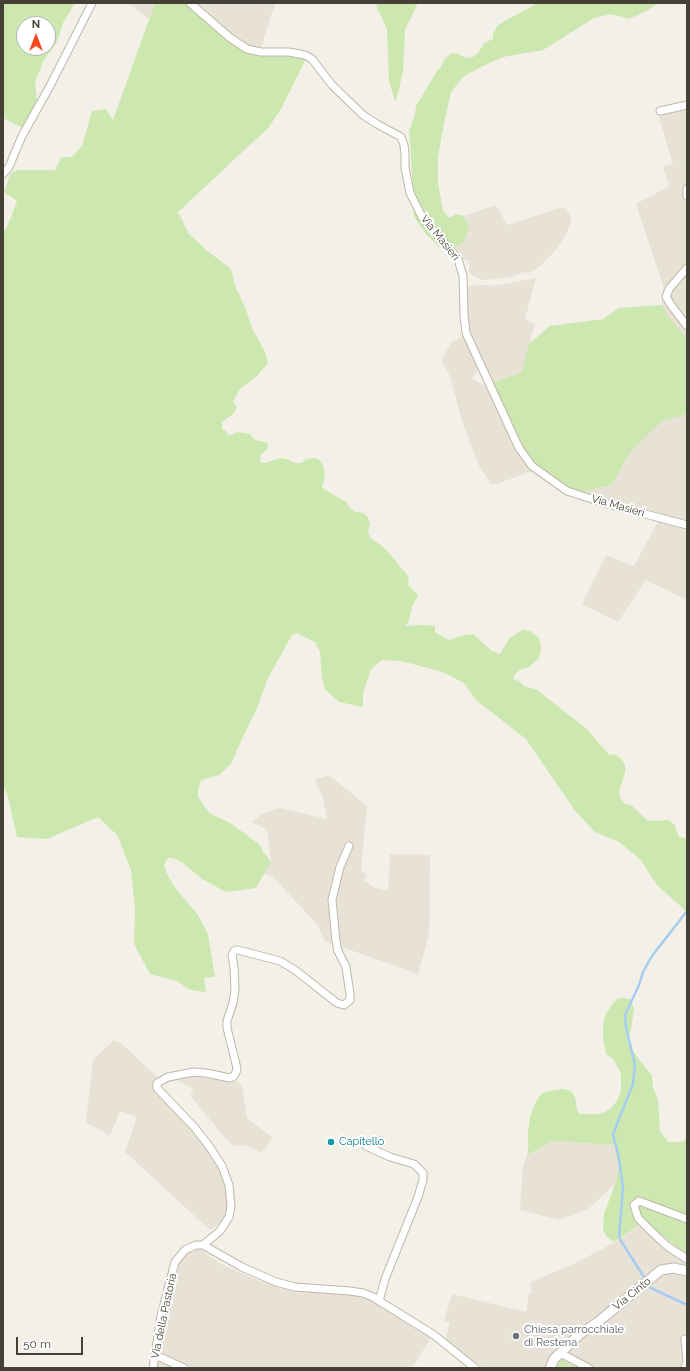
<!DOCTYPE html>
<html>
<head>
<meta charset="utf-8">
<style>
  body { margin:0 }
  #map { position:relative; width:690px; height:1371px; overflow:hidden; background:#f3f0e7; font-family:Raleway,sans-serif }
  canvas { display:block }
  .frame { position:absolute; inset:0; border:4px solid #464136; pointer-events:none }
  .north { position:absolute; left:16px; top:16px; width:40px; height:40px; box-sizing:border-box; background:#fff; border:1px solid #b5b3af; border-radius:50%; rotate:0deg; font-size:11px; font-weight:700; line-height:16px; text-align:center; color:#464136 }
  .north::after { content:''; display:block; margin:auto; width:14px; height:18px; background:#f84519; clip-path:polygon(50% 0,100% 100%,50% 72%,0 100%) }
  .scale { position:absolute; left:16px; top:1337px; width:67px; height:18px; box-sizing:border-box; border:2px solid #464136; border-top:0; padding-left:5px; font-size:12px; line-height:14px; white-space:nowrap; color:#464136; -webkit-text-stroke:3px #fff; paint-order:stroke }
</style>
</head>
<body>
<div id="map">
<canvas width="690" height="1371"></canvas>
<div class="frame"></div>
<div class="north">N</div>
<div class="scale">50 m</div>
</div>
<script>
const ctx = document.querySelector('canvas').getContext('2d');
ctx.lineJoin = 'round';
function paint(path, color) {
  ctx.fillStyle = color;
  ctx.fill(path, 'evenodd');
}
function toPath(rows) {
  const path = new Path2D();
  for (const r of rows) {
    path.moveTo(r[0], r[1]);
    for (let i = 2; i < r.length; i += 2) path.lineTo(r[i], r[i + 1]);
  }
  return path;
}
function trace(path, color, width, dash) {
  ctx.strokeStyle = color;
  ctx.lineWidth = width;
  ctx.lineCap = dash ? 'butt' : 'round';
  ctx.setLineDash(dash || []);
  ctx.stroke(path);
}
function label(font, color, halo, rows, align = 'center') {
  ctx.font = font + ' Raleway,sans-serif';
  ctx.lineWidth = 4;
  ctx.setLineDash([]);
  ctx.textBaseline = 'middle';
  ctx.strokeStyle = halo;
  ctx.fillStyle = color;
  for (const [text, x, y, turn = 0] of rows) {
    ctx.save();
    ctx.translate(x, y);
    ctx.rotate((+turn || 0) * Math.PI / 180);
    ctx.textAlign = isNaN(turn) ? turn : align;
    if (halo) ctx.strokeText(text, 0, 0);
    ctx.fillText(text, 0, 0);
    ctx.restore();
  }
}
paint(toPath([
  [127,3,155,3,149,19],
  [195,3,276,3,271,15,261,48,243,43],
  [687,102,687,339,669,317,662,307,662,297,663,286,636,204,669,186,663,167,673,164,658,114,661,108],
  [496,205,507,225,563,207,571,215,571,222,567,233,555,251,540,266,529,273,523,272,515,276,496,279,482,280,472,275,469,272,469,269,470,267,468,260,464,260,455,248,464,242,469,229,464,216],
  [536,278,525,319,535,324,521,373,491,383,467,327,466,286,483,285,493,286],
  [464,335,480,369,476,372,472,379,487,386,521,457,532,471,497,484,491,484,479,466,462,421,450,376,441,360,452,342],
  [684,413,687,414,687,600,646,580,618,622,582,604,606,555,634,566,661,516,578,493,612,485,630,452,662,420],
  [329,775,367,806,361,871,367,874,364,881,375,888,388,891,390,854,430,855,429,933,418,975,401,968,325,941,317,924,272,876,264,874,271,862,267,830,252,822,263,813,280,808,327,819,323,798,315,780],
  [114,1040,122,1044,157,1077,170,1073,228,1076,242,1085,247,1118,273,1138,261,1153,246,1145,234,1146,225,1138,190,1095,194,1090,177,1080,161,1085,209,1140,229,1174,226,1192,227,1212,219,1224,210,1230,125,1152,137,1117,120,1111,110,1136,86,1122,93,1060],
  [552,1141,614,1145,619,1167,615,1184,587,1210,559,1220,520,1210,523,1167,527,1155],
  [644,1222,687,1254,687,1368,578,1368,562,1359,557,1364,555,1368,483,1368,445,1340,450,1323,444,1321,452,1294,526,1312,529,1294,532,1293,531,1282,575,1263,614,1243],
  [196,1247,221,1264,262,1282,300,1291,351,1295,370,1300,431,1338,412,1368,150,1368,176,1258]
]), '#e7e2d5');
paint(toPath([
  [3,3,75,3,63,23,57,42,44,60,35,82,37,100,23,128,3,118],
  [24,24,48,24,48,48,24,48],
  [155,3,195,3,243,43,261,48,293,48,309,53,280,111,268,128,177,213,180,215,188,233,206,250,231,269,235,285,246,310,253,330,265,352,268,363,258,375,239,390,233,402,237,407,234,413,222,422,222,429,227,432,228,435,231,435,237,432,250,434,255,440,268,443,267,450,261,454,260,462,266,463,280,458,287,459,294,463,301,463,307,459,315,458,321,461,324,468,325,475,322,488,346,502,350,508,356,512,363,513,368,517,370,524,368,531,370,538,381,545,396,561,400,567,405,572,409,578,408,585,418,595,412,607,409,621,405,626,423,625,435,626,435,632,449,640,464,635,473,634,492,651,500,654,509,639,517,633,523,630,530,631,539,638,541,648,539,658,529,667,520,670,515,674,513,679,519,681,524,686,537,690,587,729,609,755,615,754,621,759,625,764,625,772,619,792,621,799,625,804,632,806,647,820,654,821,668,820,674,824,679,837,687,838,687,912,657,885,641,860,619,842,595,832,576,812,526,739,476,700,464,683,443,672,401,661,382,660,371,669,363,693,363,707,339,702,325,689,322,677,320,652,315,642,297,633,292,635,268,678,257,708,242,739,231,764,219,775,201,780,198,790,198,797,209,813,230,823,259,844,264,853,271,862,256,888,226,892,202,879,183,863,173,858,168,858,166,861,164,866,167,874,175,888,198,915,208,934,215,977,204,978,206,992,190,990,177,981,150,974,134,944,135,910,131,870,117,835,98,817,47,839,17,837,8,797,3,785,3,235,11,217,17,201,4,192,10,174,16,170,55,170,61,157,72,157,82,146,92,111,106,109,113,120],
  [375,3,418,3,405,30,403,72,396,101,394,98,389,81,387,29],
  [538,3,659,3,648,10,629,19,611,14,594,18,543,50,503,57,483,66,464,76,451,92,444,123,438,157,438,183,443,211,449,218,456,214,464,216,469,228,464,242,446,253,426,234,414,217,410,138,409,131,415,114,416,106,437,71,441,67,444,60,448,56,452,53,459,54,461,56,467,58,473,57,478,53,484,43,493,39,493,34,497,26,503,22],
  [662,305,669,317,687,339,687,414,662,421,630,452,612,485,578,493,534,473,534,463,523,450,491,383,521,373,529,344,550,326,603,319,619,308],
  [622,998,630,999,634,1008,631,1030,627,1039,629,1046,652,1076,653,1088,658,1100,660,1131,668,1142,682,1142,687,1138,687,1254,644,1222,614,1242,607,1237,603,1230,604,1214,615,1184,619,1167,614,1145,552,1141,527,1155,528,1152,528,1133,530,1118,533,1108,538,1098,542,1094,548,1091,563,1089,571,1091,575,1097,577,1111,580,1114,601,1114,610,1109,617,1101,621,1091,621,1073,614,1060,606,1054,603,1038,603,1025,605,1016,611,1006,617,999],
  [562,1359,570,1364,578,1368,555,1368,557,1364]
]), '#cce7b0');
trace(toPath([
  [687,911,652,956,643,972,639,985,625,1015,626,1027,635,1065,633,1084,613,1134,618,1154,623,1187,619,1237,621,1241,651,1288,687,1305]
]), '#a4cdf0', 2.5);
const minor = toPath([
  [190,3,229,37,247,49,261,52,289,52,305,55,312,59,332,85,363,115,377,124,401,137,404,145,405,154,405,168,410,193,422,217,458,259,463,276,464,315,466,333,519,448,532,466,567,491,607,504,687,525],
  [660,111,687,105],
  [3,174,9,167,22,136,50,86,92,3],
  [687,189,687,196],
  [687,268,669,289,666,297,671,305,687,326],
  [366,1146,390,1157,414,1164,423,1173,423,1180,418,1197,385,1279,379,1301],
  [687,1219,639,1201,634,1205,638,1218,652,1232,667,1246,687,1259],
  [203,1245,242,1267,276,1282,295,1287,350,1291,363,1293,373,1297,434,1335,475,1368],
  [685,1339,687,1361,685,1368],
  [560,1353,589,1368],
  [155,1355,184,1368],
  [153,1368,161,1316,175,1262,185,1250,196,1245,203,1245,220,1231,229,1217,231,1206,229,1185,222,1166,209,1146,195,1128,157,1088,157,1083,168,1077,194,1072,206,1073,230,1078,234,1076,237,1070,236,1064,227,1028,227,1021,233,1003,235,989,234,967,232,955,234,951,238,950,280,961,295,970,337,1003,344,1005,350,1000,350,994,346,967,338,951,336,941,332,900,340,867,349,846]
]);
const tertiary = toPath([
  [550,1368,554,1359,580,1334,598,1322,661,1270,674,1268,687,1271]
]);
trace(minor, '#bfb8aa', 9);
trace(tertiary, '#bfb8aa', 11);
trace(minor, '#fff', 7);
trace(tertiary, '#fff', 9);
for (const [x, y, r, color] of [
  [331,1142,4,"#0f9aa8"],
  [516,1336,4,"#6b7280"]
]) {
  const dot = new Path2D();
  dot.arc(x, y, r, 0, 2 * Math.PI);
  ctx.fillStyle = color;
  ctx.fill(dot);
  trace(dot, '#fff', 1.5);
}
label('11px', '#464136', '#fff', [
  ["Via Masieri",440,238,51],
  ["Via Masieri",618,506,16],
  ["Via Cinto",632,1294,-39],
  ["Via della Pastoria",164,1316,-78]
]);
label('11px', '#0d838f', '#fff', [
  ["Capitello",339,1142]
], 'left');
label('11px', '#5b616d', '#fff', [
  ["Chiesa parrocchiale",524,1330],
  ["di Restena",524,1343]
], 'left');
</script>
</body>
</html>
